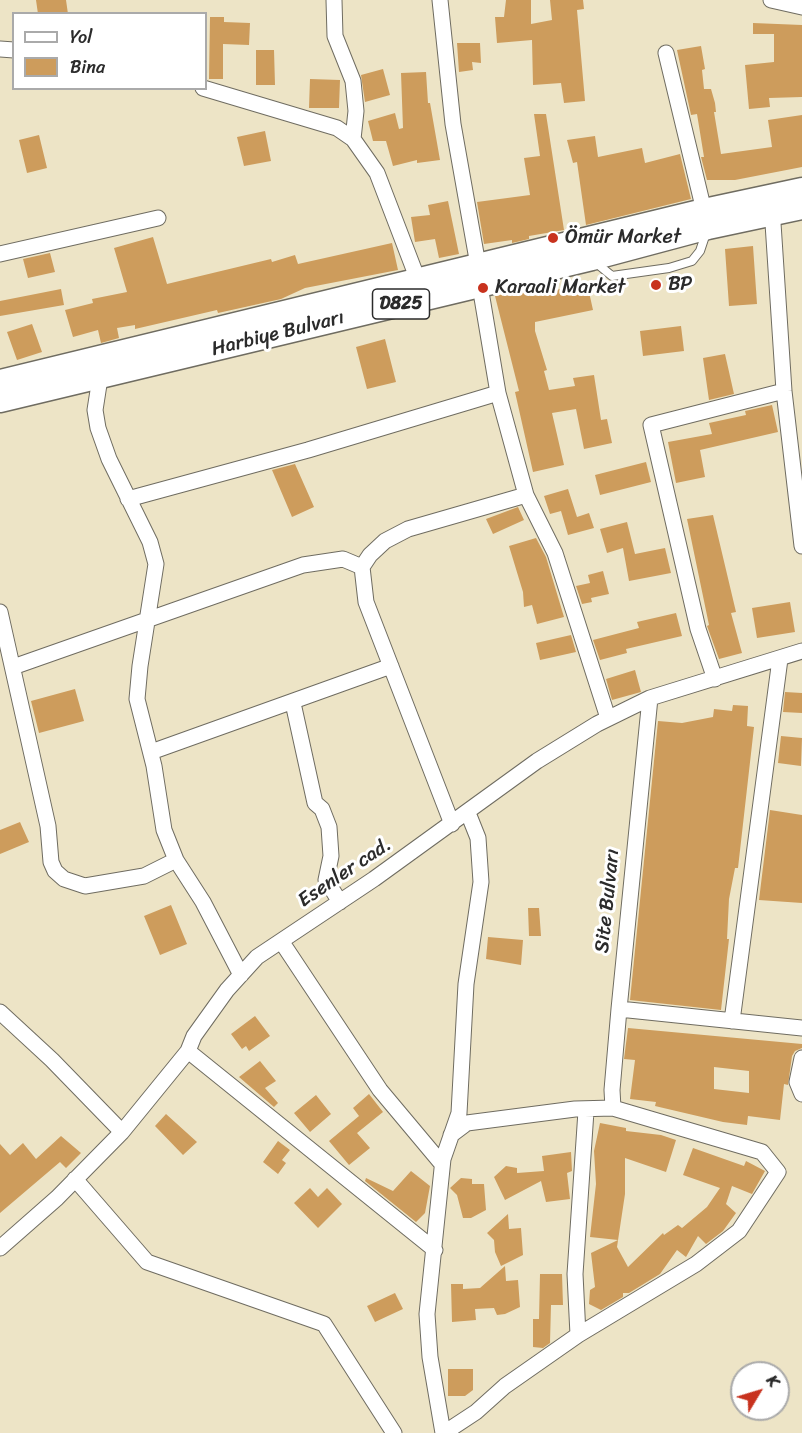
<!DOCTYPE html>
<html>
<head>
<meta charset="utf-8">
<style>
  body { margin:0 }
  #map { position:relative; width:802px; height:1433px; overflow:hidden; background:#ede4c6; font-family:Sriracha,sans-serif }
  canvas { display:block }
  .legend { position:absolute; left:12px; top:12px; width:195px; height:78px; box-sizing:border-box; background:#fff; border:2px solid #aaa; margin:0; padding:8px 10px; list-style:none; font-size:18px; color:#2b2b2b }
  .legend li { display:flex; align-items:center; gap:12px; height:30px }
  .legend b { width:30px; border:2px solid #aaa }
  .north { position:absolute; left:730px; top:1361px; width:60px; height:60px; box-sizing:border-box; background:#fff; border:2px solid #aaa; border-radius:50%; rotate:52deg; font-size:16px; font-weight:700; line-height:24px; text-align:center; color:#2b2b2b }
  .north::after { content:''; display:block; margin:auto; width:21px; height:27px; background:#c8321e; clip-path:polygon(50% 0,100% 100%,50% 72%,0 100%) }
</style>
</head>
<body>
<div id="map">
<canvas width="802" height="1433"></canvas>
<ul class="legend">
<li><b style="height:8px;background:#fff"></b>Yol</li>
<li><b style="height:16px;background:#cd9c5c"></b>Bina</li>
</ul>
<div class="north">K</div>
</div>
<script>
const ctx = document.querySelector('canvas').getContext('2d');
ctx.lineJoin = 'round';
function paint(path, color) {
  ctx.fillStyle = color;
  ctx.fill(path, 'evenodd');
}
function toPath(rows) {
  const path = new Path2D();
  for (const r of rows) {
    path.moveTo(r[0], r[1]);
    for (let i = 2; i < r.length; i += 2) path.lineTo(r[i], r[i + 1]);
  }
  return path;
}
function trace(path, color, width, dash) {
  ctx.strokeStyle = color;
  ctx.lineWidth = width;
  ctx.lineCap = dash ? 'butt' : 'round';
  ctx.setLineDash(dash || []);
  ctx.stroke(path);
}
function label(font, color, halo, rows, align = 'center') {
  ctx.font = font + ' Sriracha,sans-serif';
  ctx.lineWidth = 6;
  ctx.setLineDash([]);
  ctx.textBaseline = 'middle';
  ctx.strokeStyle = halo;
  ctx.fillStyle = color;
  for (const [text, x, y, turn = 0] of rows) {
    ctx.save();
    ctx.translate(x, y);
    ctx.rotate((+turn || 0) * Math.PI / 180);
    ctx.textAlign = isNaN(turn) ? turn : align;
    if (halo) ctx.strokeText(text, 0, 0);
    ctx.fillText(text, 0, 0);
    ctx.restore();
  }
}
paint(toPath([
  [36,0,66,0,68,14,38,14],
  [506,0,531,0,531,24,552,20,550,0,583,0,584,9,577,10,585,101,564,103,561,83,533,85,532,40,497,43,495,17,504,17],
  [210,17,224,17,224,22,250,23,249,45,223,44,223,79,209,79],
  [753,23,802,25,802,97,769,98,770,107,749,109,745,65,774,62,774,34,753,34],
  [457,43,480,43,481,63,472,62,473,70,459,72],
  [701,46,705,69,702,70,704,89,711,89,715,103,716,112,714,112,721,154,772,147,768,120,802,115,802,167,735,180,707,180,701,157,704,157,697,114,691,115,677,50],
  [256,50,274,50,275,85,256,85],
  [383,69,390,95,365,102,361,75],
  [426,72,428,103,430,103,440,160,417,163,417,160,393,166,386,141,373,141,368,121,395,113,399,129,403,128,401,73],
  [310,79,340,80,339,108,309,108],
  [534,114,546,114,564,230,529,236,529,239,512,243,512,240,484,244,477,202,530,195,524,158,540,156],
  [265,131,271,161,244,166,237,137],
  [39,135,47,168,27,173,19,140],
  [595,136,598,157,642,148,645,163,680,154,691,199,586,225,577,162,573,163,567,140],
  [448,201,459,254,439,258,435,239,415,242,411,217,430,215,428,205],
  [153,237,167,284,271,259,272,262,295,255,298,264,392,243,398,270,305,288,281,299,218,313,217,310,135,329,135,325,117,328,119,338,101,343,98,330,73,337,65,310,93,303,92,299,127,292,114,248],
  [753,246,757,304,729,306,725,249],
  [50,253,55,272,28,278,23,259],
  [587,283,593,310,535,322,535,331,547,370,544,371,549,390,575,386,573,378,594,375,601,420,607,419,612,443,584,449,576,409,552,413,564,465,533,472,515,392,519,391,495,296,528,289,530,296],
  [61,289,64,305,0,316,0,301],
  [32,324,42,352,17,360,7,332],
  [681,326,684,351,643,356,640,331],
  [385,339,396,382,367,389,356,347],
  [725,354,734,394,709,400,703,358],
  [772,405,778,432,700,450,705,477,676,483,668,442,712,434,709,423,746,415,745,411],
  [646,462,651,482,600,495,595,475],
  [295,464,314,507,292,517,272,470],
  [568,489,577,517,589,513,594,528,568,535,561,511,550,514,544,496],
  [518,507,524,520,493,534,486,519],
  [713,515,736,612,731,613,742,653,719,659,707,626,709,625,687,519],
  [627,522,635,554,665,548,671,573,629,581,623,548,607,553,600,529],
  [536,538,546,557,564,617,537,624,532,605,524,607,523,592,509,546],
  [603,571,609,594,591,598,592,602,582,604,576,586,590,583,588,575],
  [790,602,795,632,757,638,752,608],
  [676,613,682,636,626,649,627,653,600,660,593,640,639,628,637,622],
  [571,635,576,652,540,660,536,643],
  [635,670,641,692,612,700,606,679],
  [75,689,84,721,39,733,31,701],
  [785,692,802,693,802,713,783,712],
  [733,705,748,706,747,726,754,727,738,868,735,868,729,899,727,939,729,939,721,1010,630,1000,658,721,682,723,713,717,714,709,732,711],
  [781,736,802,738,801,766,778,763],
  [770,810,802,815,802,903,759,900],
  [20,822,29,842,0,854,0,830],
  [171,905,187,944,160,955,144,916],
  [528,908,539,908,541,936,529,936],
  [488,937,523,940,521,965,486,959],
  [255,1016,270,1036,249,1051,246,1046,242,1049,231,1034],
  [628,1028,802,1044,802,1048,795,1051,792,1056,788,1085,784,1084,780,1120,748,1116,747,1125,723,1122,655,1106,656,1102,630,1099,635,1060,624,1059],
  [714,1067,749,1071,749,1093,714,1089],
  [260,1061,276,1081,265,1088,278,1103,274,1107,239,1077],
  [369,1094,383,1112,357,1133,370,1148,349,1165,329,1141,359,1116,353,1108],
  [316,1095,331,1114,310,1132,294,1113],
  [166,1114,197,1142,183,1155,155,1126],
  [600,1123,626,1128,626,1131,661,1135,676,1140,666,1172,625,1158,625,1194,617,1247,628,1267,663,1233,664,1235,678,1225,682,1228,707,1207,720,1188,683,1175,693,1148,744,1166,746,1161,765,1171,752,1194,732,1186,726,1204,736,1213,723,1231,706,1244,698,1236,686,1257,677,1250,660,1274,629,1293,623,1293,623,1297,601,1310,589,1304,590,1290,595,1287,591,1253,618,1240,590,1237,596,1184,594,1151],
  [61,1136,81,1153,66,1168,60,1162,0,1213,0,1144,10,1155,23,1143,36,1159],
  [278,1141,290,1150,282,1160,286,1163,278,1174,263,1162],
  [571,1152,572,1171,567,1173,570,1199,546,1202,541,1181,505,1200,494,1177,506,1166,517,1168,517,1173,544,1171,542,1156],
  [411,1171,430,1186,425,1213,416,1222,365,1181,366,1178,393,1191],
  [461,1178,472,1179,472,1184,484,1184,486,1210,471,1218,463,1218,457,1195,450,1188],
  [310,1188,318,1197,327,1188,342,1204,318,1228,294,1203],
  [508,1214,509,1229,521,1228,523,1255,501,1266,495,1252,494,1240,487,1233],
  [505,1266,506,1281,518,1280,520,1307,505,1314,497,1315,494,1308,475,1309,476,1320,452,1322,451,1284,463,1284,463,1289,480,1288],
  [540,1274,562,1274,563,1305,551,1305,550,1343,543,1348,533,1347,533,1319,539,1319],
  [395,1293,403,1309,375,1322,367,1306],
  [448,1369,473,1369,473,1390,465,1396,448,1396]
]), '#cd9c5c');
const service = toPath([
  [595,262,612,276,669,268,692,261,700,251,706,233]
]);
const minor = toPath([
  [334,0,335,36,353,81,356,111,353,139],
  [440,0,453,124,478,265],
  [771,0,802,7],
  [0,49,14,50],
  [666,53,706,219],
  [203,88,337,128,353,139,377,173,418,280],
  [772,208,784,391,802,546],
  [0,254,158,218],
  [480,286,498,393,526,495,555,553,608,718],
  [100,378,95,410,98,428,109,459,150,542,156,564,140,666,137,699,154,766,164,830,176,860,203,902,241,975],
  [128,499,308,450,498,393],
  [0,612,48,826,51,862,55,871,64,879,85,886,144,876,176,860],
  [13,667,303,565,343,559,362,567],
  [715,679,698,629,651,425,784,391],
  [293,703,315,803,322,809,329,827,331,856,326,880,340,902],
  [151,752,391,666],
  [452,824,366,602,362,567,370,555,385,541,408,529,526,495],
  [281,941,380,1090,442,1164],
  [619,1009,802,1028],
  [0,1012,52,1060,122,1132],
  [732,1021,780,659],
  [188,1051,435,1250],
  [802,1058,797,1082,802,1094],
  [613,1108,612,1090,619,1009,650,698],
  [75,1179,147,1262,324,1324,394,1433],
  [0,1248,57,1198,122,1132,188,1051,194,1036,227,990,257,957,374,879,537,761,597,724,650,698,802,651],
  [578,1335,575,1274,586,1111],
  [443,1433,430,1357,427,1314,443,1159,459,1113,466,984,481,882,478,838,468,813],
  [444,1433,476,1412,505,1386,578,1335,696,1264,739,1231,778,1172,762,1152,613,1108,575,1109,467,1123,451,1135]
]);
const primary = toPath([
  [0,381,704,210,802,189],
  [0,401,592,259,708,228,802,208]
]);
trace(service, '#6f6c61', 10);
trace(minor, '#6f6c61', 17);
trace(primary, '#6f6c61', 25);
trace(service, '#fff', 8);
trace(minor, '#fff', 15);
trace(primary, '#fff', 22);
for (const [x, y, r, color] of [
  [553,238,6,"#c8321e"],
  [656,285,6,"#c8321e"],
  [483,288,6,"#c8321e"]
]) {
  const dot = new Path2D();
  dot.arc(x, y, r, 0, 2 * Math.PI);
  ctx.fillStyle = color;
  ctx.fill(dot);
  trace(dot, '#fff', 2);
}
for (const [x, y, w] of [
  [401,304,57]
]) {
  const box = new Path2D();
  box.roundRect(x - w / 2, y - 15, w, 30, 4.5);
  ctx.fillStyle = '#fff';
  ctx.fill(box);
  trace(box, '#2b2b2b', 1.5);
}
label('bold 18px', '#2b2b2b', null, [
  ["D825",401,304]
]);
label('20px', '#2b2b2b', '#fff', [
  ["Ömür Market",565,238],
  ["BP",668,285],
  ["Karaali Market",495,288]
], 'left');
label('20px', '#2b2b2b', '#fff', [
  ["Harbiye Bulvarı",278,334,-14],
  ["Esenler cad.",345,873,-34],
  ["Site Bulvarı",608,901,-84]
]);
</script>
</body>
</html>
